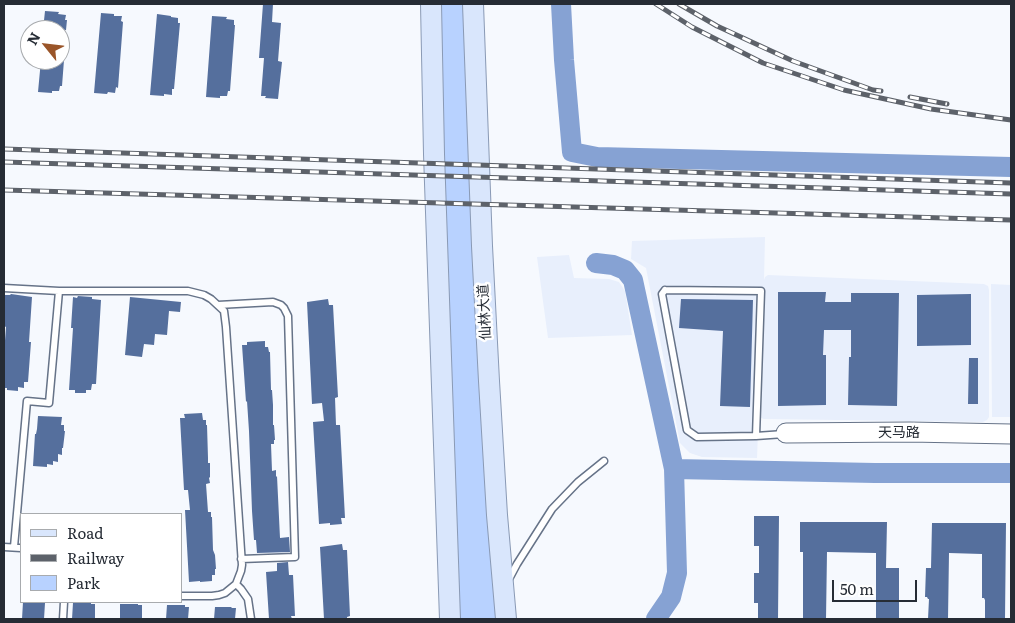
<!DOCTYPE html>
<html>
<head>
<meta charset="utf-8">
<style>
  body { margin:0 }
  #map { position:relative; width:1015px; height:623px; overflow:hidden; background:#f6f9fe; font-family:Literata,serif }
  canvas { display:block }
  .frame { position:absolute; inset:0; border:5px solid #262c35; pointer-events:none }
  .legend { position:absolute; left:20px; top:513px; width:162px; height:90px; box-sizing:border-box; background:#fff; border:1px solid #a8abae; margin:0; padding:6px 9px; list-style:none; font-size:15px; color:#262c35 }
  .legend li { display:flex; align-items:center; gap:10px; height:25px }
  .legend b { width:25px; border:1px solid #a8abae }
  .north { position:absolute; left:20px; top:20px; width:50px; height:50px; box-sizing:border-box; background:#fff; border:1px solid #a8abae; border-radius:50%; rotate:299deg; font-size:14px; font-weight:700; line-height:20px; text-align:center; color:#262c35 }
  .north::after { content:''; display:block; margin:auto; width:18px; height:22px; background:#9a5529; clip-path:polygon(50% 0,100% 100%,50% 72%,0 100%) }
  .scale { position:absolute; left:832px; top:580px; width:85px; height:22px; box-sizing:border-box; border:2px solid #262c35; border-top:0; padding-left:6px; font-size:15px; line-height:18px; white-space:nowrap; color:#262c35; -webkit-text-stroke:4px #fff; paint-order:stroke }
</style>
</head>
<body>
<div id="map">
<canvas width="1015" height="623"></canvas>
<div class="frame"></div>
<ul class="legend">
<li><b style="height:6px;background:#d9e6fc"></b>Road</li>
<li><b style="height:6px;background:#5d626a"></b>Railway</li>
<li><b style="height:14px;background:#b8d2ff"></b>Park</li>
</ul>
<div class="north">N</div>
<div class="scale">50 m</div>
</div>
<script>
const ctx = document.querySelector('canvas').getContext('2d');
ctx.lineJoin = 'round';
function paint(path, color) {
  ctx.fillStyle = color;
  ctx.fill(path, 'evenodd');
}
function toPath(rows) {
  const path = new Path2D();
  for (const r of rows) {
    path.moveTo(r[0], r[1]);
    for (let i = 2; i < r.length; i += 2) path.lineTo(r[i], r[i + 1]);
  }
  return path;
}
function trace(path, color, width, dash) {
  ctx.strokeStyle = color;
  ctx.lineWidth = width;
  ctx.lineCap = dash ? 'butt' : 'round';
  ctx.setLineDash(dash || []);
  ctx.stroke(path);
}
function label(font, color, halo, rows, align = 'center') {
  ctx.font = font + ' Literata,"Noto Sans SC",serif';
  ctx.lineWidth = 5;
  ctx.setLineDash([]);
  ctx.textBaseline = 'middle';
  ctx.strokeStyle = halo;
  ctx.fillStyle = color;
  for (const [text, x, y, turn = 0] of rows) {
    ctx.save();
    ctx.translate(x, y);
    ctx.rotate((+turn || 0) * Math.PI / 180);
    ctx.textAlign = isNaN(turn) ? turn : align;
    if (halo) ctx.strokeText(text, 0, 0);
    ctx.fillText(text, 0, 0);
    ctx.restore();
  }
}
paint(toPath([
  [765,237,764,280,765,277,768,275,984,284,988,286,989,290,989,417,987,420,983,422,764,419,761,418,760,415,763,323,763,305,757,458,702,457,690,453,680,443,646,268,631,259,632,241],
  [569,255,574,278,609,279,619,282,625,291,632,335,548,338,537,257],
  [991,284,1011,285,1011,417,992,417]
]), '#e8effc');
paint(toPath([
  [439,4,464,4,497,619,460,619,453,405,445,216]
]), '#b8d2ff');
trace(toPath([
  [561,4,564,60,572,152,597,157,1011,167],
  [596,263,613,265,625,270,633,280,674,469,677,573,671,597,656,619],
  [674,469,875,473,1011,473]
]), '#86a2d3', 20);
paint(toPath([
  [263,4,273,4,272,22,281,23,278,61,282,62,278,99,265,98,266,96,261,96,264,58,259,58],
  [45,11,59,12,58,14,66,15,65,20,67,20,66,30,43,30],
  [101,13,114,14,114,16,122,16,121,21,123,22,118,88,116,87,115,93,108,92,107,94,94,93],
  [157,14,171,16,171,17,178,18,178,23,180,23,174,89,172,89,172,95,164,94,164,96,150,95],
  [212,16,227,17,226,19,234,20,234,25,235,25,230,91,228,91,227,96,220,96,220,98,206,97],
  [41,60,64,60,62,86,60,86,59,91,52,91,52,93,38,92],
  [778,292,826,292,825,302,851,302,851,293,899,293,897,406,848,405,849,357,851,357,851,330,824,330,823,355,826,355,826,405,778,406],
  [11,294,32,297,29,342,31,342,28,382,24,382,24,388,18,387,18,391,7,390,7,388,4,388,4,354,6,327,4,326,4,304,5,295,10,295],
  [971,294,971,345,917,346,917,295],
  [78,296,92,297,92,299,101,300,96,384,92,384,91,390,86,390,86,393,75,393,75,390,69,390,73,328,71,328,73,297,77,298],
  [130,297,181,302,180,312,169,311,167,335,155,334,154,345,144,344,142,357,125,355],
  [328,299,329,305,333,305,338,397,335,398,336,425,340,425,345,518,341,518,342,524,330,525,330,523,319,524,313,422,324,421,322,403,312,404,307,302],
  [681,299,753,300,750,407,720,406,723,331,679,328],
  [265,341,265,347,268,347,269,352,270,352,271,390,272,390,273,405,273,425,274,425,275,440,274,440,274,444,271,444,272,471,276,470,276,477,277,476,280,538,289,537,290,552,257,553,256,540,254,540,252,511,249,431,247,401,246,402,242,345,247,345,247,342],
  [969,358,978,358,978,404,968,404],
  [202,413,203,420,206,420,206,425,207,425,208,458,208,463,210,463,210,477,209,478,210,483,206,484,208,512,211,512,211,517,212,517,213,550,215,555,216,569,215,569,215,575,212,575,212,581,200,582,200,581,189,582,185,510,190,510,188,490,184,490,180,418,185,418,184,414],
  [38,416,62,417,61,425,64,425,64,431,65,431,63,448,62,448,62,455,58,454,58,462,53,461,53,465,47,464,47,467,33,466,35,434,36,434,37,429],
  [754,516,779,516,778,619,758,619,758,603,754,603,754,573,759,573,759,546,754,546],
  [800,522,887,522,886,568,899,568,899,619,876,619,876,553,827,552,826,619,803,619,803,552,800,552],
  [932,523,1006,523,1005,619,985,619,985,600,984,598,982,598,982,554,949,553,948,619,928,619,929,599,928,599,927,597,925,597,926,568,931,568],
  [342,544,343,550,347,550,350,616,347,617,347,619,324,619,320,547],
  [288,562,289,575,293,575,295,616,291,616,292,619,269,619,266,572,277,571,277,563],
  [23,602,45,603,44,619,22,619],
  [73,603,91,603,91,604,95,604,95,619,72,619],
  [120,604,138,604,138,605,142,605,142,619,120,619],
  [167,605,185,605,185,607,189,607,188,619,166,619],
  [215,607,231,607,232,608,236,608,235,619,214,619]
]), '#556f9d');
const lane = toPath([
  [4,288,59,291,188,291,204,295,211,299,224,311,226,327,242,565,241,571,236,584,225,593,219,595,212,596,181,596],
  [665,290,761,291,756,436,697,437,687,430,662,294,665,290],
  [218,305,273,302,281,305,284,308,288,316,295,557,241,559],
  [756,436,784,434],
  [4,547,21,548],
  [14,547,27,401,49,403,59,291],
  [509,579,517,564,552,509,578,482,604,461],
  [236,584,241,589,248,599,251,619],
  [63,619,64,602]
]);
const secondary = toPath([
  [786,433,910,432,1011,434]
]);
const primary = toPath([
  [431,4,434,154,450,619],
  [473,4,482,246,489,381,497,515,506,619]
]);
trace(lane, '#667388', 9);
trace(secondary, '#667388', 21);
trace(primary, '#8a9ab5', 22);
trace(lane, '#fff', 6);
trace(secondary, '#fff', 19);
trace(primary, '#d9e6fc', 20);
const rail = toPath([
  [656,4,692,27,763,63,844,90,931,109,1011,120],
  [679,4,717,26,793,61,873,90,881,91],
  [910,97,947,104],
  [4,149,1011,183],
  [4,162,1011,194],
  [4,190,1011,220]
]);
trace(rail, '#5d626a', 5);
trace(rail, '#fff', 3, [9]);
label('14px', '#262c35', '#fff', [
  ["仙林大道",485,312,-93],
  ["天马路",899,433]
]);
</script>
</body>
</html>
